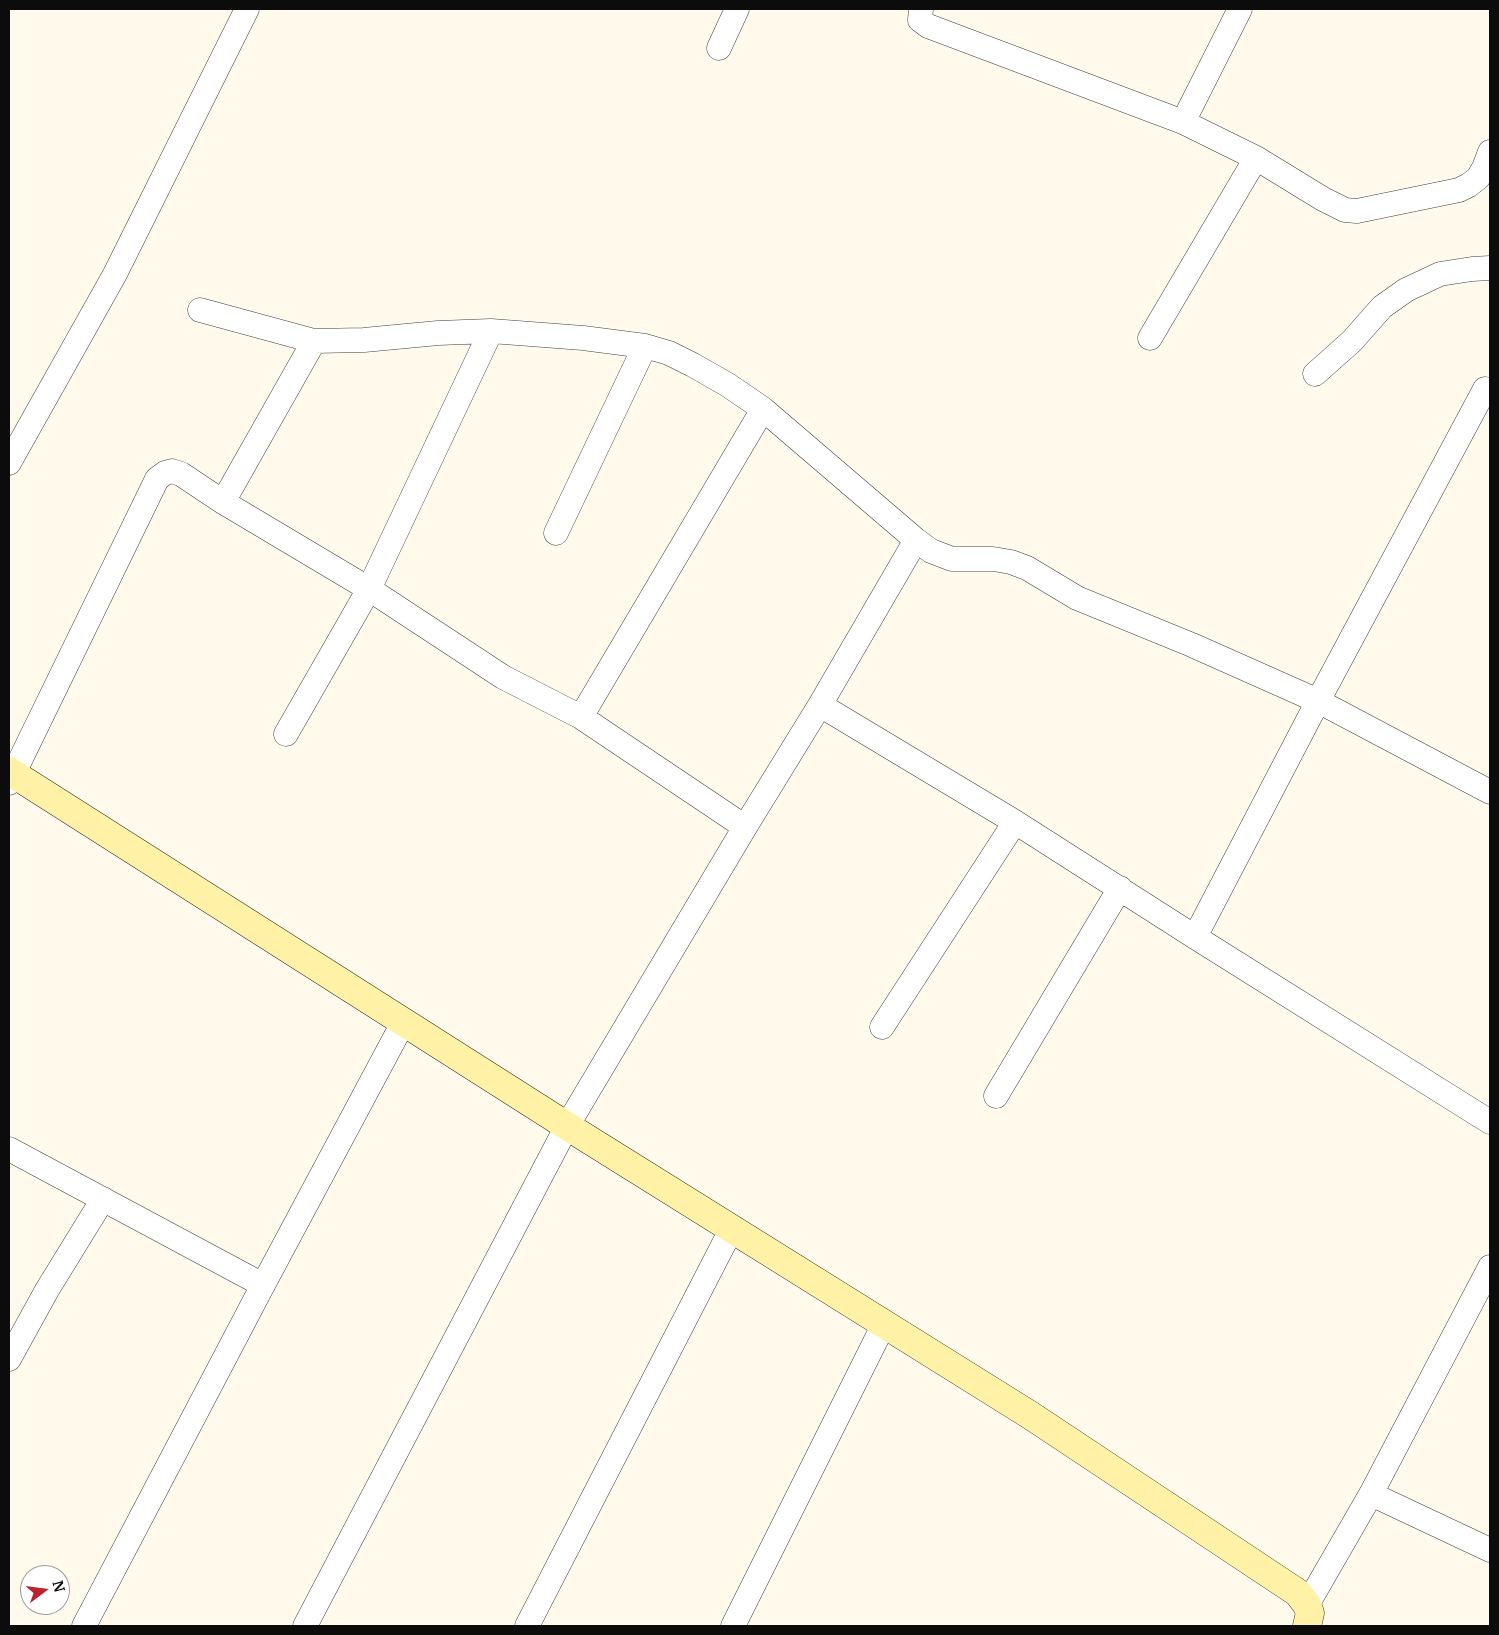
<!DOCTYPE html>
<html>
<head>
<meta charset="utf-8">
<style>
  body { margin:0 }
  #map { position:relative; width:1499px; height:1635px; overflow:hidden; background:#fffaeb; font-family:Merriweather,serif }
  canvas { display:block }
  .frame { position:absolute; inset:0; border:10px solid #0c0c0c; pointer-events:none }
  .north { position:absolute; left:20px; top:1565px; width:50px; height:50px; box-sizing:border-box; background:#fff; border:1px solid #9e9e9e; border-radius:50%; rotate:75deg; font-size:14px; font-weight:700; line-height:20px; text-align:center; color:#0c0c0c }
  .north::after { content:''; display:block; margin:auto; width:18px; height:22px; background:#bd232f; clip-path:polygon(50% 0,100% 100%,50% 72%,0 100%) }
</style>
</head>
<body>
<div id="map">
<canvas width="1499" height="1635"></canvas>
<div class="frame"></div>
<div class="north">N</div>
</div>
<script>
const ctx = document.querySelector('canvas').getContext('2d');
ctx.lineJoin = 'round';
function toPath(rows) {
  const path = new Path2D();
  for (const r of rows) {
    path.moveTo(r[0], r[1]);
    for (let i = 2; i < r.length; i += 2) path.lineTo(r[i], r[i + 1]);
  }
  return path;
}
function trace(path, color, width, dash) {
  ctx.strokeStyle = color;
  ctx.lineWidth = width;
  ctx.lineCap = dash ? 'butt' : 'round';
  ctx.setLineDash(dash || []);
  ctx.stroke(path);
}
const street = toPath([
  [921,9,920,20,928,26,1183,122],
  [1240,9,1183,122,1256,158,1323,199,1345,210,1357,211,1459,190,1469,185,1478,178,1484,168,1490,152],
  [719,48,737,9],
  [200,310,314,341,364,340,438,333,491,331,583,338,645,346,669,353,693,365,728,385,763,409,916,540,931,551,952,559,993,559,1011,562,1027,568,1077,598,1192,645,1318,701,1490,792],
  [1150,338,1256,158],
  [1315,374,1352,341,1382,307,1406,290,1440,274,1472,269,1490,268],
  [9,463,115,274,247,9],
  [223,502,314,341],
  [556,533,645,346],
  [820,705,1015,822,1195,937,1490,1122],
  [581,717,763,409],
  [286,734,369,589,491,331],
  [9,783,157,479,165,473,172,471,181,474,223,502,369,589,503,677,581,717,745,827],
  [1195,937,1318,701,1485,389],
  [882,1027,1015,822],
  [996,1096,1120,888],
  [9,1149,263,1285],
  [9,1359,47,1290,103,1199],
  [1371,1494,1490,1550],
  [1307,1605,1371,1494,1490,1267],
  [84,1626,263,1285,403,1023],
  [305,1626,567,1126,745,827,820,705,916,540],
  [527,1626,732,1228],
  [733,1626,884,1324]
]);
const secondary = toPath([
  [9,771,567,1126,1030,1415,1298,1593,1307,1605,1310,1613,1307,1626]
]);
trace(street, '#3f3f3f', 25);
trace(secondary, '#2e2e2e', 29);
trace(street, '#fff', 24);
trace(secondary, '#fff2a6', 28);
</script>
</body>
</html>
